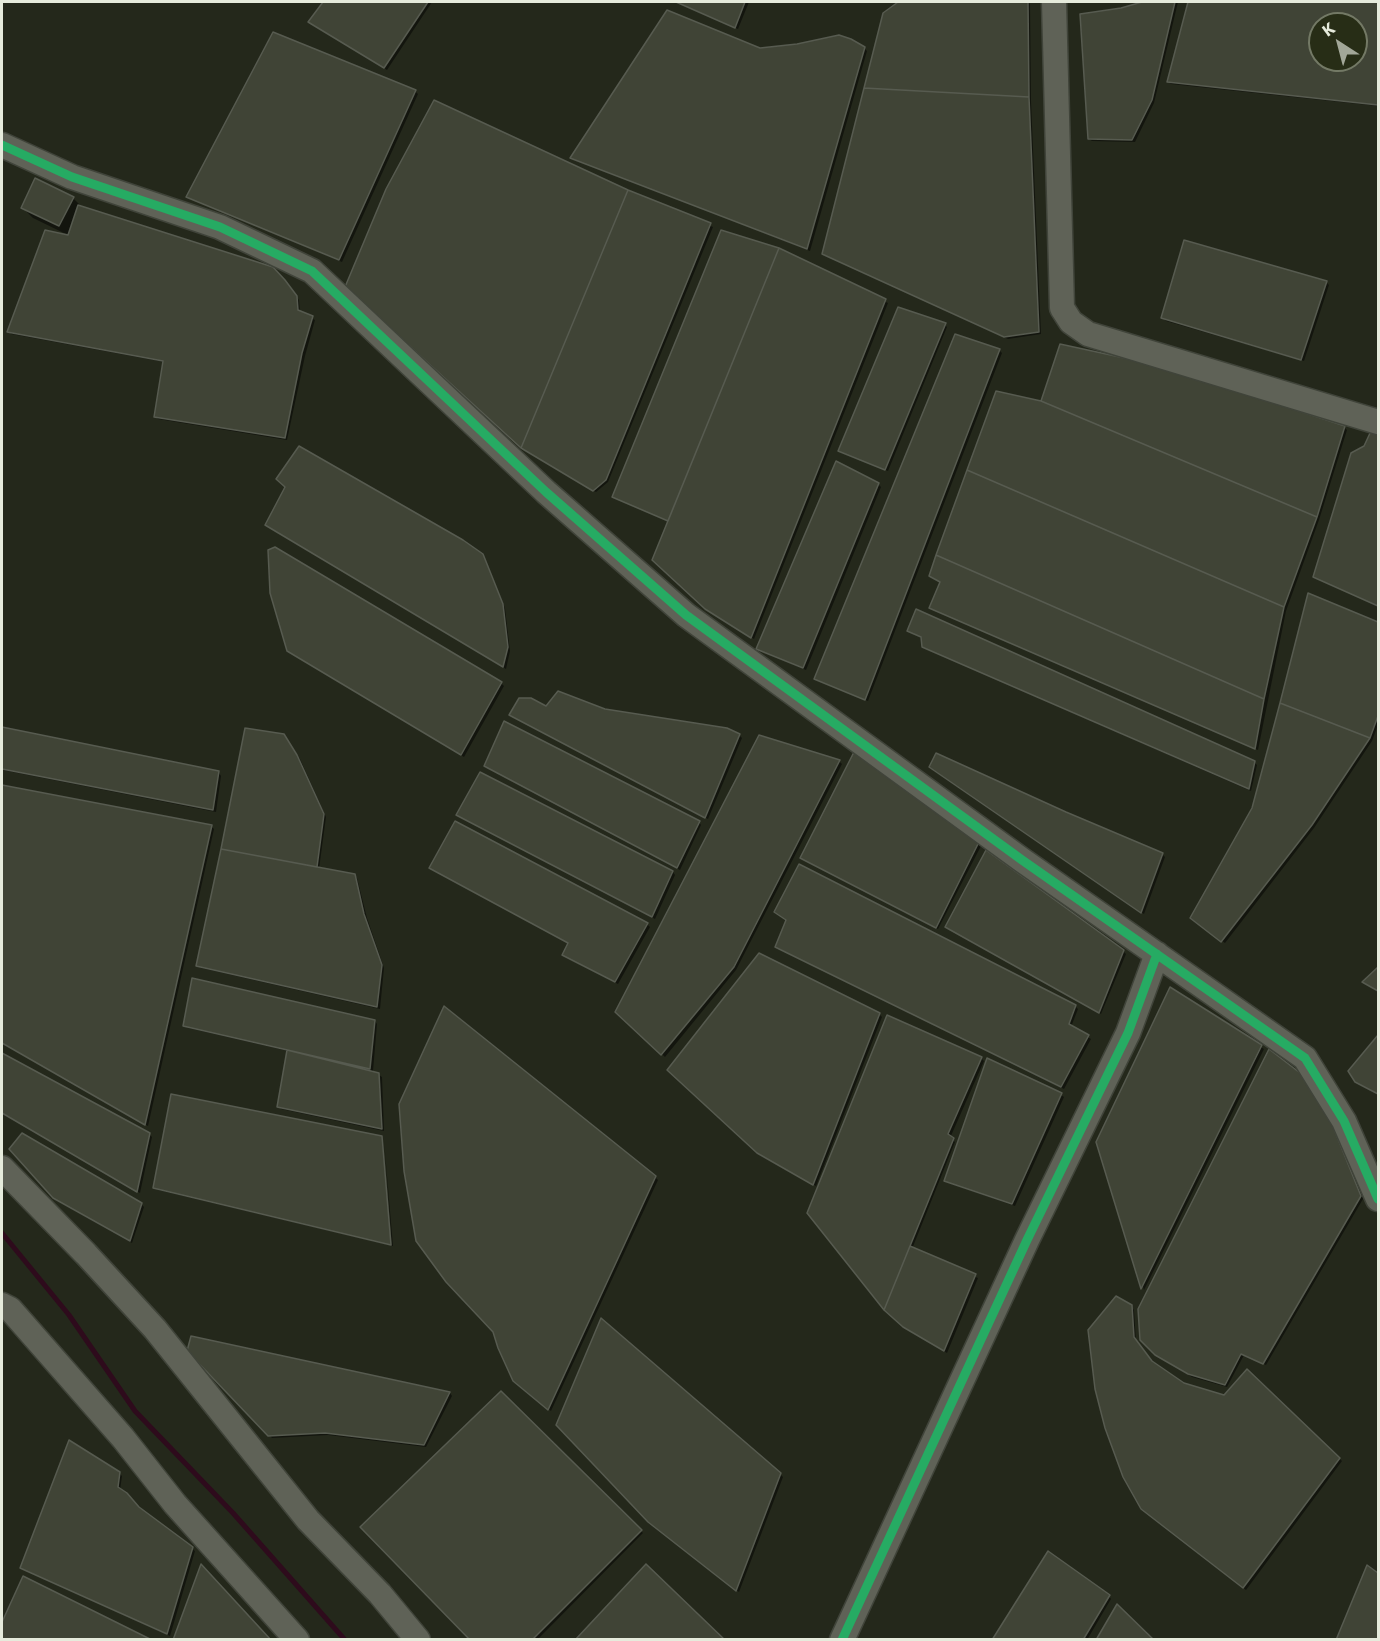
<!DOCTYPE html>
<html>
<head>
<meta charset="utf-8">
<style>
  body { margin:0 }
  #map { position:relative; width:1380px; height:1641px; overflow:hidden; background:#24281b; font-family:Commissioner,sans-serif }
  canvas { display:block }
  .frame { position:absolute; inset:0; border:3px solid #e6ebdc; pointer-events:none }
  .north { position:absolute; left:1308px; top:12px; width:60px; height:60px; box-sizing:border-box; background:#272d16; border:2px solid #737965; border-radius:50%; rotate:324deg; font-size:16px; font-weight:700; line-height:24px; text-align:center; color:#e6ebdc }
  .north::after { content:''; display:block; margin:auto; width:21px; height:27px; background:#a2a798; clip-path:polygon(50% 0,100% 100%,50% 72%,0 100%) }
</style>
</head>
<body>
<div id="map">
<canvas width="1380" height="1641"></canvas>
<div class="frame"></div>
<div class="north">K</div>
</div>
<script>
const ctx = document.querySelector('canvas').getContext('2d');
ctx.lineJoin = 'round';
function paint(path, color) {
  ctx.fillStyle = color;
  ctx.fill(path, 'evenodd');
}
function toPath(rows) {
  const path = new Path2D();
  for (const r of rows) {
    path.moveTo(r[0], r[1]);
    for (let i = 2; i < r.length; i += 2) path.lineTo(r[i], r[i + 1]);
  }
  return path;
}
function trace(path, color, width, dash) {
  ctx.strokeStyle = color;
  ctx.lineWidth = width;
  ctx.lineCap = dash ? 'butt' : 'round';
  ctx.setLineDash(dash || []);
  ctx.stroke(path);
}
paint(toPath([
  [325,2,432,2,387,70,310,22],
  [675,2,749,2,738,29],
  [900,2,1028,2,1030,4,1031,101,1041,334,1008,339,823,254,885,14],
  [1147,2,1178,2,1154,103,1135,142,1092,141,1089,139,1121,9],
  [1189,2,1378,2,1378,106,1171,84,1168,82],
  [1320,24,1356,24,1356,60,1320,60],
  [864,48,867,51,810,251,572,157],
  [415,91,418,94,342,262,188,197],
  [627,191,713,227,608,482,596,492,526,450],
  [73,198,83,208,275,271,299,300,300,313,315,320,305,356,287,440,158,419,156,417,164,362,11,334,9,331,70,236,33,218,23,208],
  [779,249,888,303,754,639,709,611,669,522,614,497],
  [1326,282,1329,285,1304,361,1166,321,1163,318],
  [945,325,947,327,888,471,842,453,839,451],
  [999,350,1002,353,868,701,818,681,816,678],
  [1042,403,1344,427,1347,430,1319,520,1286,611,1258,750,934,610,941,583,931,576],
  [1372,433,1378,435,1378,606,1315,577],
  [878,484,881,487,806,670,761,651,758,649],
  [270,527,482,555,485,559,505,608,510,651,506,669],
  [1309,595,1378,623,1378,725,1372,741,1314,828,1225,943,1194,921,1253,809],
  [912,633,1254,762,1257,765,1251,791,927,649,924,646,923,638],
  [288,650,501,683,504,686,464,757],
  [547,708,605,710,739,735,742,738,708,819,511,715],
  [2,728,219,773,221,776,216,812,2,770],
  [284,735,300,759,326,817,319,869,354,875,357,878,367,918,384,968,380,1009,201,968,198,965],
  [839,761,842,764,736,970,665,1057,617,1011],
  [486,766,699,822,701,825,680,870],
  [933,770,1066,813,1162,854,1165,857,1144,914],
  [481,774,673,872,675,875,655,919,461,817],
  [2,787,211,826,214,829,148,1126,2,1043],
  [978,844,981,846,938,929,802,858],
  [431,868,647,924,650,927,618,984,567,958,564,955,569,943],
  [947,927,1123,951,1126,954,1101,1014],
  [777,947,1075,1006,1078,1009,1071,1027,1091,1039,1064,1089],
  [1171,989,1264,1049,1144,1290,1097,1142],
  [879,1014,882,1017,816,1186,761,1156,669,1070],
  [375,1021,377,1024,373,1071,382,1077,384,1131,281,1109,279,1106,288,1051,188,1028,185,1026],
  [1378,1037,1378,1094,1360,1085,1349,1071],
  [2,1055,149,1134,152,1137,140,1193,2,1113],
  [981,1058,984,1061,950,1138,955,1142,912,1249,978,1278,947,1353,908,1329,809,1213],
  [1061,1095,1064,1097,1015,1206,949,1183,946,1180],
  [1326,1108,1363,1199,1266,1365,1244,1355,1227,1387,1192,1377,1160,1358],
  [22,1134,142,1205,144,1207,132,1243,57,1201,11,1149],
  [381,1137,389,1245,158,1190,155,1187],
  [384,1140,393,1246,392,1246],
  [655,1177,658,1180,551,1411,517,1383],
  [1131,1307,1134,1310,1136,1342,1153,1363,1183,1384,1224,1397,1247,1371,1342,1461,1246,1590,1145,1512],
  [192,1338,450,1393,452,1396,426,1447,328,1435,272,1438,189,1350],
  [501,1393,643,1533,537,1640,472,1640],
  [119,1473,122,1476,120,1490,139,1510,195,1551,170,1636,21,1568],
  [780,1474,783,1477,739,1592,653,1524],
  [1367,1567,1378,1576,1378,1640,1338,1640],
  [1109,1596,1111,1599,1087,1640,994,1640]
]), '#0007');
trace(toPath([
  [2,1233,69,1315,135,1411,233,1513,345,1640]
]), '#2e0b1c', 5);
const building = toPath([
  [323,2,428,2,384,68,308,22,323,2],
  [676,2,745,2,735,28,676,2],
  [898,2,1028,2,1029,97,864,88,883,13,898,2],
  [1142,2,1175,2,1152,100,1132,140,1088,139,1080,14,1121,8,1142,2],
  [1188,2,1378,2,1378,105,1167,82,1188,2],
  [1320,24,1356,24,1356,60,1320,60,1320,24],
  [667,10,760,48,797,44,839,35,851,39,865,47,807,249,570,158,667,10],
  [273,32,416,90,339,260,186,197,273,32],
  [864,88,1029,97,1039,332,1004,337,822,254,864,88],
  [434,100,628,190,521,448,345,287,386,189,434,100],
  [35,178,74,197,59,226,21,208,35,178],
  [628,190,711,223,606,480,593,491,521,448,628,190],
  [78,205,273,267,285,280,297,296,298,310,313,316,302,353,285,438,154,417,163,361,7,332,45,230,68,235,78,205],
  [721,230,779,248,668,521,612,497,721,230],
  [1184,240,1327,281,1301,360,1161,318,1184,240],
  [779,248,886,299,751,638,705,609,652,560,779,248],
  [898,307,946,323,885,470,838,451,898,307],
  [955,334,1000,349,865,700,814,679,955,334],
  [1060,344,1166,367,1345,426,1317,517,1041,401,1060,344],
  [996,391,1041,401,1317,517,1284,607,967,470,996,391],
  [1371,431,1378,434,1378,606,1313,577,1351,453,1364,446,1371,431],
  [299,446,463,540,483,554,503,604,508,647,503,667,265,525,285,487,276,479,299,446],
  [836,461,879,483,803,668,756,649,836,461],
  [967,470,1284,607,1264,699,936,555,967,470],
  [275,547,502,682,461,755,287,651,270,593,268,550,275,547],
  [936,555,1264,699,1255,749,929,608,940,582,929,576,936,555],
  [1308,593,1378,622,1378,716,1370,738,1280,703,1308,593],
  [916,609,1255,761,1249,789,922,647,921,637,907,631,916,609],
  [558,691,605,709,727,728,740,734,705,818,509,715,519,698,531,698,546,706,558,691],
  [1280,703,1370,738,1312,825,1221,942,1190,918,1252,808,1280,703],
  [504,721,700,821,677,868,484,766,504,721],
  [2,727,219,771,213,810,2,769,2,727],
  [245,728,284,734,297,755,324,814,317,867,221,849,245,728],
  [759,735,840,760,734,967,661,1055,615,1012,759,735],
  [855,750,979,842,936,928,800,858,855,750],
  [936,753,1066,812,1163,853,1141,913,929,767,936,753],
  [480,772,673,871,652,917,456,815,480,772],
  [2,785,212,825,145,1125,2,1043,2,785],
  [455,821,648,923,615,982,562,955,568,943,429,868,455,821],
  [221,849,355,874,364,914,382,965,377,1007,196,966,221,849],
  [986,850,1124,950,1099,1013,945,927,986,850],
  [799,864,1076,1005,1069,1024,1089,1035,1061,1087,775,947,786,920,774,912,799,864],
  [759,953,880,1013,813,1185,757,1153,667,1070,759,953],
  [1378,967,1378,991,1362,982,1378,967],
  [192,978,375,1020,370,1069,183,1026,192,978],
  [1170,987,1262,1045,1141,1289,1096,1142,1170,987],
  [444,1006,656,1176,548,1410,513,1381,498,1348,493,1332,446,1282,416,1241,404,1171,399,1104,444,1006],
  [887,1015,982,1057,948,1134,954,1138,884,1310,807,1213,887,1015],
  [1378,1035,1378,1094,1355,1082,1348,1071,1378,1035],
  [1269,1049,1304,1076,1324,1104,1361,1196,1263,1364,1241,1354,1225,1385,1188,1374,1155,1355,1140,1340,1138,1309,1269,1049],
  [287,1050,379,1073,382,1129,277,1107,287,1050],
  [2,1053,150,1133,137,1192,2,1113,2,1053],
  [987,1058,1062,1093,1012,1204,944,1181,987,1058],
  [171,1094,382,1136,391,1245,153,1188,171,1094],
  [22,1133,142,1203,130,1241,53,1198,9,1149,22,1133],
  [910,1246,976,1274,944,1351,903,1327,884,1310,910,1246],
  [1116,1296,1132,1305,1134,1337,1152,1361,1184,1383,1224,1395,1247,1369,1340,1458,1243,1588,1141,1509,1123,1477,1105,1428,1095,1389,1088,1330,1116,1296],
  [601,1318,781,1473,736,1591,648,1522,556,1425,601,1318],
  [191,1336,450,1392,424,1445,325,1433,268,1436,187,1351,191,1336],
  [501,1391,642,1530,532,1640,470,1640,360,1527,501,1391],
  [69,1440,120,1472,118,1487,127,1493,139,1507,193,1547,167,1634,20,1568,69,1440],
  [1048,1551,1110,1595,1083,1640,992,1640,1048,1551],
  [201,1564,271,1640,173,1640,201,1564],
  [646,1564,725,1640,575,1640,646,1564],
  [1367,1565,1378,1573,1378,1640,1336,1640,1367,1565],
  [23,1576,152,1640,2,1640,2,1622,23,1576],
  [1117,1604,1154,1640,1096,1640,1117,1604]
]);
paint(building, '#404436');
trace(building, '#575b50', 1.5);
const minor = toPath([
  [1054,2,1062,308,1071,322,1088,334,1378,422],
  [2,145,72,177,220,227,312,271,546,492,686,615,1022,860,1305,1058,1344,1121,1378,1199],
  [2,1168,86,1254,155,1329,308,1520,380,1594,418,1640],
  [2,1305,10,1309,123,1438,175,1504,297,1640],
  [842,1640,1027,1240,1128,1033,1157,954]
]);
trace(minor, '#40443a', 27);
trace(minor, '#5f6257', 24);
trace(toPath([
  [2,145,72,177,220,227,312,271,546,492,686,615,1022,860,1305,1058,1344,1121,1378,1199],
  [842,1640,1027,1240,1128,1033,1157,954]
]), '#26ab63', 9);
</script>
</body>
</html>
